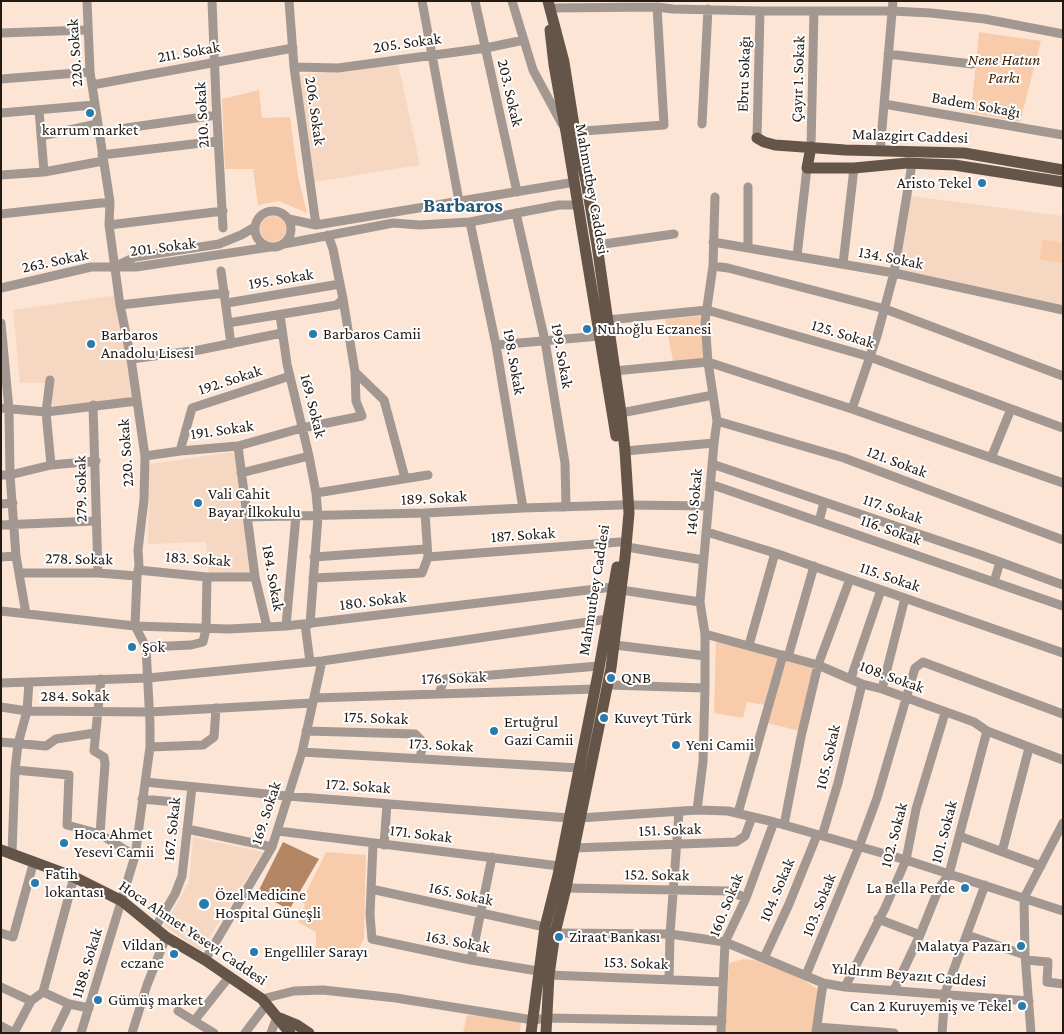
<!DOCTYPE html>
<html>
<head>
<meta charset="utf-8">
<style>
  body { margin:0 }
  #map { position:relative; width:1064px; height:1034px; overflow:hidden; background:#fce5d4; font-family:"Crimson Pro",serif }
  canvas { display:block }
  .frame { position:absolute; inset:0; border:2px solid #231a14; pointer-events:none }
</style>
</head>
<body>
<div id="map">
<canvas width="1064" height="1034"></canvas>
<div class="frame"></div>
</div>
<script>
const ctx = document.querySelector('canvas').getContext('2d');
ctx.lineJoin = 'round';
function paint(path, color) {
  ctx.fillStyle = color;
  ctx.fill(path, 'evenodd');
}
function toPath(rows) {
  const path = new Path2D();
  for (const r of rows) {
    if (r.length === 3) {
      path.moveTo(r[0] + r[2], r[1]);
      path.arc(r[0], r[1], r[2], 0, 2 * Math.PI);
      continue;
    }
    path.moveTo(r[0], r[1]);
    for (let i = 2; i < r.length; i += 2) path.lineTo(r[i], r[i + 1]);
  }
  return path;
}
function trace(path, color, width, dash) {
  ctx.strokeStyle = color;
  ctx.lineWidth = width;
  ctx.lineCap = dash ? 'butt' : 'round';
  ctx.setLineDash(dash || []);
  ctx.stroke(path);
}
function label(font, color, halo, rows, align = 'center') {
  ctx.font = font + ' "Crimson Pro",serif';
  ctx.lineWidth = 4;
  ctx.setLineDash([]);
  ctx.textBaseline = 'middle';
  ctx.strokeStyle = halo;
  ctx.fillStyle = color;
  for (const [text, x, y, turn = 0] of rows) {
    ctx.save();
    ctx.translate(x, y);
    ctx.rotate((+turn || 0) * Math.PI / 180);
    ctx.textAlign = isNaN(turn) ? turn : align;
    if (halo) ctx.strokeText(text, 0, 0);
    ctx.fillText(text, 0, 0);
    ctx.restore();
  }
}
paint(toPath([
  [398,63,420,165,314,182,300,75],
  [911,196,1063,216,1063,306,900,270],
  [118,295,133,399,53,406,51,383,20,383,13,310],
  [241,451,257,573,209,576,206,542,148,544,149,464],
  [193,837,263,852,201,951,164,926,189,882]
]), '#f6d8c2');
paint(toPath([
  [979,32,1041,41,1020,122,971,113],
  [259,90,262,118,290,117,298,176,307,213,279,201,258,205,253,169,225,169,222,99],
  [273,229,13],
  [1043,239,1063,243,1063,264,1039,259],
  [700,316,705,358,673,361,665,319],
  [716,639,778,656,765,705,747,702,743,718,714,713],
  [784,659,815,666,800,731,767,723],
  [326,852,366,855,364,938,355,958,316,951,316,932,298,922,305,904,302,901],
  [743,959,762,961,802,979,819,990,814,1033,725,1033,729,963],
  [467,1015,521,1020,520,1033,463,1033]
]), '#f8ccab');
paint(toPath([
  [283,842,319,859,289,910,258,892]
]), '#b48663');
trace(toPath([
  [212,1,216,100,223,228],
  [289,1,294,67,316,225],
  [422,1,459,201],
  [475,1,517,192],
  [512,1,533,70,562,124],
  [550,8,657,7,673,9,760,11,892,11,931,13,985,19,1063,34],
  [1,33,87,30],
  [888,54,972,64],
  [294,67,338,68,486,48,524,40],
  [1,79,90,72],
  [92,85,293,48],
  [884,104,1063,135],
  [39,110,44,172],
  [1,113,94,105],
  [702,124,708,9],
  [126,128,217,115],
  [570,132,664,125,657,7],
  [41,136,97,124],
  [757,138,760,11],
  [811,147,814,11],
  [880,151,893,1],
  [102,155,218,141],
  [1,175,44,172,103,161],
  [273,229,18],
  [516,213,545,341,565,463,566,507],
  [1,214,110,202],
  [289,219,316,225,575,182],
  [470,222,496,345,523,508],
  [109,225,223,211],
  [713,242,894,273,1063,310],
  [284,244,393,223,420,225,470,222,559,205,578,205],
  [597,245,674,234],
  [748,248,748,187],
  [797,256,807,168],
  [843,264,854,168],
  [118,265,135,257,219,244,241,235,255,227],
  [713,266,728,268,885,309,1063,376],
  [221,271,231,344],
  [1,288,91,267,136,267,270,247],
  [343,299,355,372,384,400,405,478],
  [227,303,340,284],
  [120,305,225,293],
  [280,315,287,364,309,456,316,493,318,516,310,624],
  [608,320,707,310,870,357,1063,428],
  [1,323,9,410,10,475,16,556,26,614],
  [228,323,337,305,343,299,333,249,328,235],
  [496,345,600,336],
  [131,359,199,350,282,333],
  [614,371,708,362,852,409,1063,483],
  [50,380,46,412,51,465],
  [93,405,98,573],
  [1,408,46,412,137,401],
  [852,409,877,336,894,273,912,164],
  [621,413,713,395],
  [717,421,844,458,1063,540],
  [238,446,255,577,267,627],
  [180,451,192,408,290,376],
  [625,451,714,443],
  [145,456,180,451,238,446,302,428,362,416,356,401,355,372],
  [991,458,1011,409],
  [712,464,981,555,1063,585],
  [241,473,309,456],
  [1,475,10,475,51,465,96,461],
  [710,484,1063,606],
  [316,493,428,475],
  [1,504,13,503],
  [628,505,708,506],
  [247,517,425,513,523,508,622,505],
  [819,522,824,502],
  [1,525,96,521],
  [707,532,775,553,1063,653],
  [627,547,703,560],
  [1,557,16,556],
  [314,557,426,549],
  [428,557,620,542],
  [138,570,207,577,255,577],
  [19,573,98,573,137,576],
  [313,578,422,573,428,557,425,513],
  [994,582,1000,562],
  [621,590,700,602],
  [1,611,135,626,229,629,286,626,613,587],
  [305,624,310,662],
  [286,626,296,516],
  [705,634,818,665,862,684,882,689,974,722,987,731,1063,760],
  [615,645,705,656],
  [749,645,775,553],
  [146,647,191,645,203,642,206,629,207,577],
  [788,657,814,566],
  [851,678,881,590],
  [1,683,148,678,322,661,608,619],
  [608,685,705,688],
  [882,689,905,598],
  [439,694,444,679,599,666],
  [314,698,595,689],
  [1,707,27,711,150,712,312,703],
  [306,731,415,734,423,742,420,759],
  [1,742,46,746,56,739,95,733],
  [150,747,203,745,214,737,216,708],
  [302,752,579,768],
  [15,770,69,775,67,825,100,834,135,856],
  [145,782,287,796,569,818],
  [142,799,175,802],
  [697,810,703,762,705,688,705,634,700,602,714,443,717,421,708,362,705,321,713,266,715,197],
  [738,813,783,655],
  [580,818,697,810,728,811,774,822,906,860,1063,911],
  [784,825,801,737,818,665,850,579],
  [187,829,272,847],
  [278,831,559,866],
  [100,834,105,764,104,757,94,751,101,679],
  [822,836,838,783,862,684],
  [959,836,1041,866],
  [373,844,370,915,372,939,471,960,538,971],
  [384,845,387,804],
  [574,848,736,842,745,836,752,817],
  [1002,852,1029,748],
  [12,853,15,770,18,744,27,711,29,682],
  [566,888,729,891,746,898],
  [371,889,545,927],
  [878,919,920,935],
  [155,928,175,894,182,876,192,787],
  [1,933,13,937,34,861],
  [555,933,670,934,725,942,823,983,845,987,1029,1001],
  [967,935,1025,955],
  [764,958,789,904,817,835],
  [205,960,272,847,302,752,322,661],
  [471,960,492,857],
  [1026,960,1048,962,1047,982,1063,984],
  [549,975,723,982],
  [806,975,859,847,877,798,915,668,923,662,1063,714],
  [669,980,670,934,679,812],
  [1,987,31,1001],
  [845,987,885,908,906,860,916,809,945,713],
  [894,990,920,935,939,888,949,874,987,731],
  [43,992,69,1004,89,1008],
  [262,999,294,991,323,990,396,998,533,1020,547,1018,722,1021],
  [178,1011,214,1033],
  [194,1021,229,977],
  [1,1026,14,1033,31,1001,43,992,74,877],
  [817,1027,894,1033],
  [816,1032,823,983],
  [55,1033,69,1004],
  [81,1033,135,856,150,747,150,724,146,647,135,626,137,576,139,566,138,550,144,500,145,456,131,359,120,305,109,225,110,202,90,72,87,1],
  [132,1033,147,985,166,937],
  [245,1033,267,1004],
  [271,1033,277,1017],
  [721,1033,725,942,746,898,774,822],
  [942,1033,945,993,985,885],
  [1031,1033,1025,955,1024,898,1063,823]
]), '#a29891', 9);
trace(toPath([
  [550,30,554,65,566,132,616,436],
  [757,138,764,142,775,145,845,150,964,153,1063,170],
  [811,147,807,168,854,168,907,163,954,165,1063,182],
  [1,850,74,877,122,901,166,937,205,960,262,999,290,1033],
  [280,1018,297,1025,309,1033],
  [531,1033,545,927,558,875,598,674,617,567],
  [546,1033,549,975,555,933,566,888,611,668,625,558,629,513,625,451,621,413,597,245,586,181,575,132,564,62,548,1]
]), '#655549', 11);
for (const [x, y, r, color] of [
  [90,113,5,"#287bac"],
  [982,183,5,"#287bac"],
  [587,329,5,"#287bac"],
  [313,334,5,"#287bac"],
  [91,344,5,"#287bac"],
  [198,503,5,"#287bac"],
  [132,647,5,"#287bac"],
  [611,678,5,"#287bac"],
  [604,718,5,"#287bac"],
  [494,731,5,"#287bac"],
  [676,745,5,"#287bac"],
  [64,843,5,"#287bac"],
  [35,883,5,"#287bac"],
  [965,888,5,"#287bac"],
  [204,904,6,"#287bac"],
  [559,937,5,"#287bac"],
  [1021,946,5,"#287bac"],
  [254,952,5,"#287bac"],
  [174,954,5,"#287bac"],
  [98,1000,5,"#287bac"],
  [1022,1006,5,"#287bac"]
]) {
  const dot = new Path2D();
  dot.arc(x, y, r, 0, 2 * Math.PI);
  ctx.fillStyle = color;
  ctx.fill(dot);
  trace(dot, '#fff', 2);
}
label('16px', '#231a14', '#fff', [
  ["205. Sokak",407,43,-8],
  ["211. Sokak",189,52,-10],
  ["220. Sokak",75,53,-94],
  ["Ebru Sokağı",744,74,-88],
  ["Çayır 1. Sokak",798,79,-88],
  ["203. Sokak",510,93,77],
  ["Badem Sokağı",976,105,10],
  ["206. Sokak",315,111,82],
  ["210. Sokak",202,115,-93],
  ["Malazgirt Caddesi",910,136,2],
  ["Mahmutbey Caddesi",592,189,80],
  ["201. Sokak",163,247,-7],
  ["134. Sokak",891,258,11],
  ["263. Sokak",55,261,-12],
  ["195. Sokak",281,279,-9],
  ["125. Sokak",843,334,17],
  ["199. Sokak",562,356,80],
  ["198. Sokak",514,362,80],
  ["192. Sokak",230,380,-18],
  ["169. Sokak",313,406,76],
  ["191. Sokak",222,430,-8],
  ["220. Sokak",126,453,-94],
  ["121. Sokak",897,462,21],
  ["279. Sokak",81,489,-91],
  ["189. Sokak",434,498,-3],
  ["140. Sokak",694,502,-85],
  ["117. Sokak",893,509,19],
  ["116. Sokak",891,530,19],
  ["187. Sokak",523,535,-4],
  ["278. Sokak",79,559,1],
  ["183. Sokak",198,559,4],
  ["115. Sokak",890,577,19],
  ["184. Sokak",273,578,80],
  ["Mahmutbey Caddesi",594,590,-81],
  ["180. Sokak",373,601,-7],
  ["108. Sokak",892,677,20],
  ["176. Sokak",454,678,-2],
  ["284. Sokak",75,696],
  ["175. Sokak",376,718,2],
  ["173. Sokak",441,745,3],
  ["105. Sokak",828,757,-77],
  ["172. Sokak",358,786,4],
  ["169. Sokak",266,813,-72],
  ["167. Sokak",172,829,-84],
  ["151. Sokak",670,830,-2],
  ["101. Sokak",944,832,-75],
  ["171. Sokak",421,834,7],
  ["102. Sokak",894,835,-75],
  ["152. Sokak",657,875,1],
  ["104. Sokak",777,890,-67],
  ["165. Sokak",461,894,12],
  ["160. Sokak",726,905,-68],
  ["103. Sokak",819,905,-68],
  ["Hoca Ahmet Yesevi Caddesi",193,933,34],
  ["163. Sokak",458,942,11],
  ["1188. Sokak",87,963,-73],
  ["153. Sokak",636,963,2],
  ["Yıldırım Beyazıt Caddesi",909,975,5]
]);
label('italic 16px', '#442507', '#fff', [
  ["Nene Hatun",1004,60],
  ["Parkı",1004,78]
]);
label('16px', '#231a14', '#fff', [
  ["karrum market",90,130,"center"],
  ["Aristo Tekel",972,183,"right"],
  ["Nuhoğlu Eczanesi",597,329],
  ["Barbaros Camii",323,334],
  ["Barbaros",101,335],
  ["Anadolu Lisesi",101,353],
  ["Vali Cahit",208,494],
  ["Bayar İlkokulu",208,512],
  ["Şok",142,647],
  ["QNB",621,678],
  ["Kuveyt Türk",614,718],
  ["Ertuğrul",504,722],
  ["Gazi Camii",504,740],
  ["Yeni Camii",686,745],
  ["Hoca Ahmet",74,834],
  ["Yesevi Camii",74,852],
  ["Fatih",45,874],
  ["lokantası",45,892],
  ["La Bella Perde",955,888,"right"],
  ["Özel Medicine",215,895],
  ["Hospital Güneşli",215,913],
  ["Ziraat Bankası",569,937],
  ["Vildan",164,945,"right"],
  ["eczane",164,963,"right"],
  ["Malatya Pazarı",1011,946,"right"],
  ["Engelliler Sarayı",264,952],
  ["Gümüş market",108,1000],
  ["Can 2 Kuruyemiş ve Tekel",1012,1006,"right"]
], 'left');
label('bold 21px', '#1f5879', '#fff', [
  ["Barbaros",463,206]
]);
</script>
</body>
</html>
